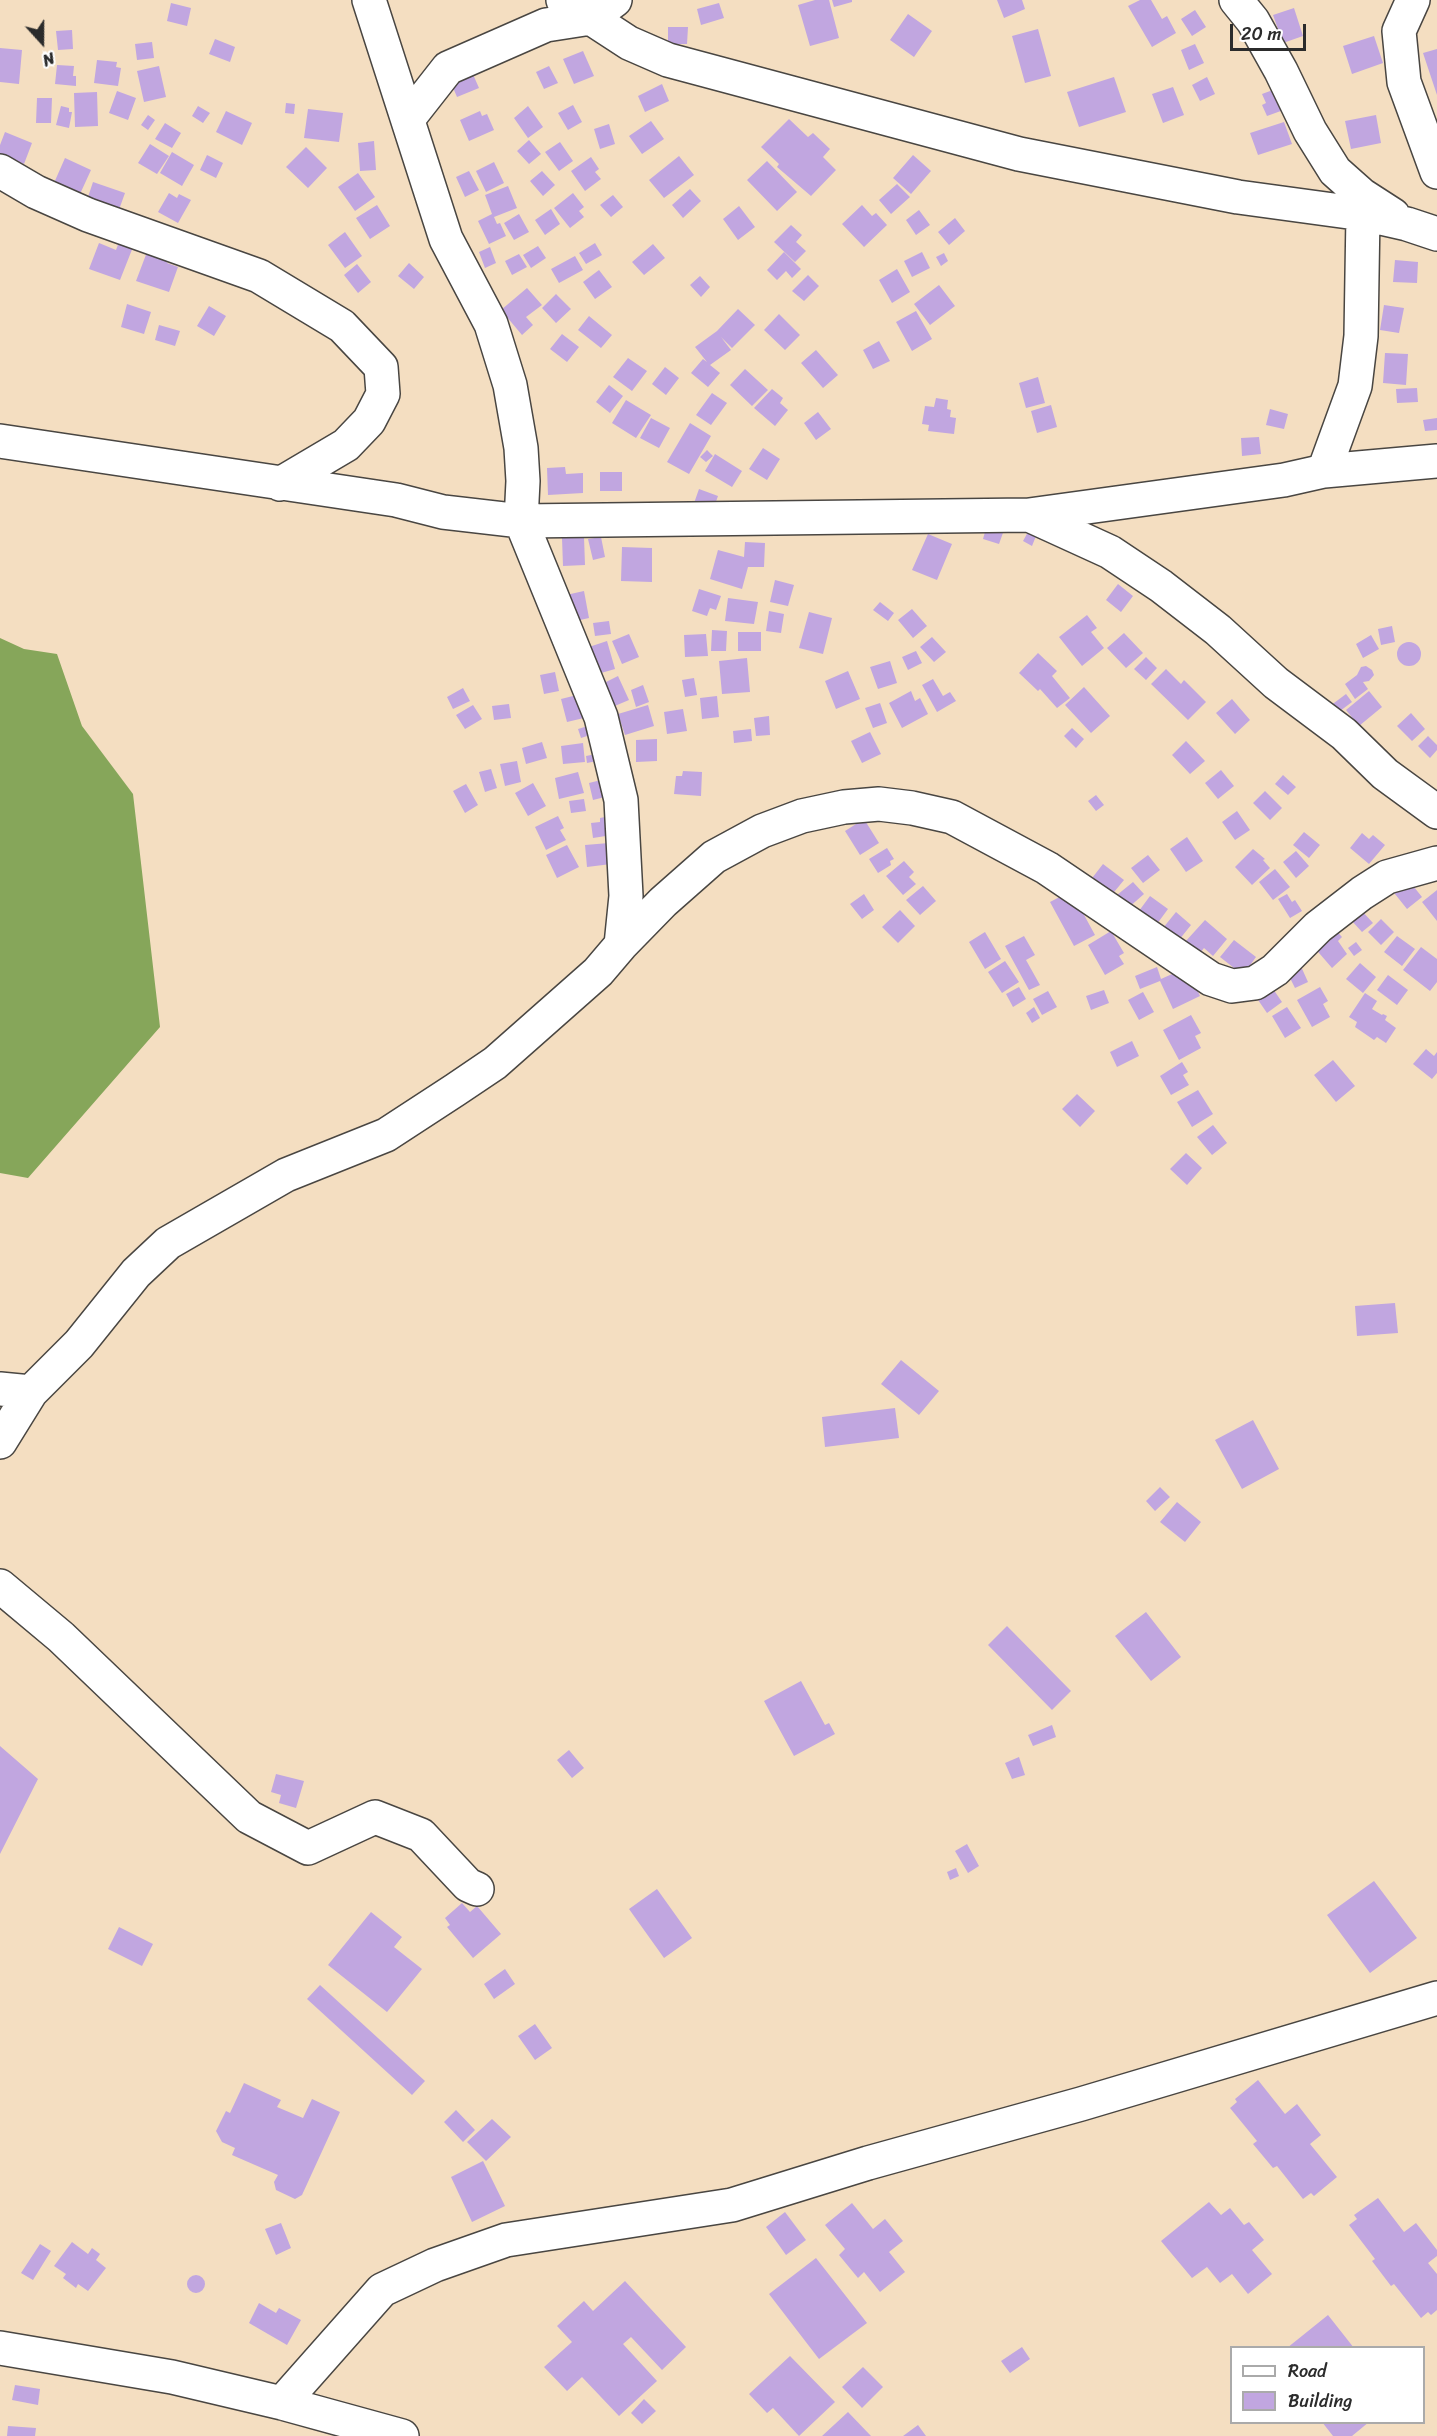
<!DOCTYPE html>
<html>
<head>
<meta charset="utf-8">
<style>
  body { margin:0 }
  #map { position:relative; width:1437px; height:2436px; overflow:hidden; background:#f4dec1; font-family:Sriracha,sans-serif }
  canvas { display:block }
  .legend { position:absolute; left:1230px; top:2346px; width:195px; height:78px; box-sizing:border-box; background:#fff; border:2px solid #aaa; margin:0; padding:8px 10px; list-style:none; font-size:18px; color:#2b2b2b }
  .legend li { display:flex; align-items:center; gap:12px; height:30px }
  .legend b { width:30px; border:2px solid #aaa }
  .north { position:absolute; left:12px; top:12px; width:60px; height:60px; -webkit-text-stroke:4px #fff; paint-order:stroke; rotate:159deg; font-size:16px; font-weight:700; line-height:24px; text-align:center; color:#2b2b2b }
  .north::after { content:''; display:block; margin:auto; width:21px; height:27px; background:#2b2b2b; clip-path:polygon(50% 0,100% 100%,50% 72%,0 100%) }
  .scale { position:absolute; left:1230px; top:24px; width:76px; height:27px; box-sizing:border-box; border:3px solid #2b2b2b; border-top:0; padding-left:8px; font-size:18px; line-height:21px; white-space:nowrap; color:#2b2b2b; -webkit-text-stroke:4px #fff; paint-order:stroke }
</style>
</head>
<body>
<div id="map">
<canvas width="1437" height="2436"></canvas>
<ul class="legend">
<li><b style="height:8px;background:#fff"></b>Road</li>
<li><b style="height:16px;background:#c1a6e0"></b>Building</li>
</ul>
<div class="north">N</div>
<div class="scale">20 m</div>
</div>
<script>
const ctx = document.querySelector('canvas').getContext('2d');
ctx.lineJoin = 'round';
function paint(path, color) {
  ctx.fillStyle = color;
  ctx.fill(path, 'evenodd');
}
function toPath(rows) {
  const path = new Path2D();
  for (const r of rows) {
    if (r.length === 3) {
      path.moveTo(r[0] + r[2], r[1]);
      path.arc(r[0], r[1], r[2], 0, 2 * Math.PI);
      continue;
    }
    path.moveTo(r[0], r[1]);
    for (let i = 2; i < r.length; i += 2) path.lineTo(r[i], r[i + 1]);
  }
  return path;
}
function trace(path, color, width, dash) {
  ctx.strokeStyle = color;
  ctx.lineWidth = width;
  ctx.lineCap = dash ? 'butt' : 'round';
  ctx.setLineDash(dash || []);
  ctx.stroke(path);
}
paint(toPath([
  [0,638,24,649,57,654,82,726,133,794,160,1027,28,1178,0,1173]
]), '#86a65a');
paint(toPath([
  [815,0,829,0,839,38,810,46,798,5],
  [832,0,852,0,852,2,834,7],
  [997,0,1022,0,1025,9,1004,18],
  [1140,0,1151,0,1162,19,1167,16,1176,33,1152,47,1128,6],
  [171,3,191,8,187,26,167,21],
  [719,3,724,18,701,25,697,9],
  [1294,8,1303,36,1283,43,1273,15],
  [1195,10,1206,27,1192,36,1181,19],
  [908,14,932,31,914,57,890,40],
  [668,27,688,27,687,44,668,44],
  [1038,29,1051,76,1025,83,1012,36],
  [72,30,73,49,58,50,56,31],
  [1374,36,1383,63,1352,74,1343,46],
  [215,39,235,47,230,62,209,54],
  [152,42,154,58,137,60,135,44],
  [1195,44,1204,63,1189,70,1181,50],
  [0,48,22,50,19,84,0,82],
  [1437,49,1437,95,1423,53],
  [583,51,594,76,574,84,563,59],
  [97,60,117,62,116,67,121,68,118,86,94,83],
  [468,63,479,88,457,97,446,71],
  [57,65,74,66,73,76,76,76,76,86,55,84],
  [159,66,166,97,144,102,137,71],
  [549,66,558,83,544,89,536,72],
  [1114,77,1126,112,1079,127,1067,92],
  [1207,77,1215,94,1200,101,1192,85],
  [662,84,669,101,645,112,638,96],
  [1173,87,1184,115,1163,123,1152,94],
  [1281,87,1289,108,1267,116,1262,105,1266,103,1262,94],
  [117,91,136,98,128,120,109,113],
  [97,92,98,126,75,127,74,93],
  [37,98,52,98,51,123,36,123],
  [286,103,295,104,294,114,285,113],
  [573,105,582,122,568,130,558,113],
  [61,106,69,108,69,112,72,112,69,128,56,125],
  [198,106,210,113,203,123,192,116],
  [528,106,543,127,528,138,514,118],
  [308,109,343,113,339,142,304,138],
  [226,111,252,123,242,145,216,132],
  [480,111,482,116,487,114,494,130,469,141,460,120],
  [148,115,155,120,148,130,141,125],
  [1376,115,1381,143,1351,149,1345,121],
  [789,119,808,137,813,133,830,149,823,157,836,170,811,196,777,167,779,164,761,147],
  [651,121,664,139,642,154,629,136],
  [1284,122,1292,144,1258,155,1250,133],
  [165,123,181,133,172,148,155,139],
  [609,124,615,144,600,149,594,129],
  [5,132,32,143,24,164,0,154,0,145],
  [529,140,541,154,529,164,517,151],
  [374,141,376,170,360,171,358,143],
  [560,142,573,161,559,171,545,152],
  [150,144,169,156,157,174,138,163],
  [306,147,327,168,308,188,286,167],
  [172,152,194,165,182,186,160,173],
  [207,155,223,163,216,178,200,170],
  [913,155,931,171,911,194,893,178],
  [679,156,694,175,664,198,649,180],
  [591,157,599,169,595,172,601,179,585,191,571,171],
  [65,158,91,170,80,194,54,183],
  [767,161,797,192,777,211,747,180],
  [494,162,504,183,486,192,476,171],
  [469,171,479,190,465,197,456,177],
  [542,171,555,185,543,196,530,181],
  [358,173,375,197,355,211,338,187],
  [93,182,125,193,116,218,85,206],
  [897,184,910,197,891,214,879,200],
  [508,186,517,208,494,217,497,224,500,223,506,236,489,244,478,221,492,214,485,195],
  [690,189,701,201,683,218,672,205],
  [169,193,177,198,179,194,191,200,178,223,158,212],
  [573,193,584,207,579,211,584,217,570,228,554,208],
  [613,195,623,207,611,217,600,205],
  [377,205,390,226,370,239,356,218],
  [862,205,872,216,876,213,887,225,864,247,842,224],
  [739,206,755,227,738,240,723,219],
  [551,209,560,224,545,235,535,220],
  [919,210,930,225,916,235,906,220],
  [519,214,529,232,514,240,504,223],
  [955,218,965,231,949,245,938,232],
  [791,225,802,235,796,242,806,251,795,262,774,242],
  [345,232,362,256,345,268,328,245],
  [119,242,133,247,120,280,89,269,99,243,116,250],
  [595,243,602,255,586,264,579,253],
  [653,244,665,258,644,275,632,262],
  [538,246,546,258,531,268,523,255],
  [490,247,496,263,485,268,479,252],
  [147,252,168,259,167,263,178,267,169,292,136,281],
  [784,252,801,269,792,278,786,271,777,280,767,270],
  [922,252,930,268,912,277,904,261],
  [944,253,948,261,941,266,936,257],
  [519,254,527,267,512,275,505,261],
  [575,256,583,270,559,283,551,269],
  [1395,260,1418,262,1417,283,1393,282],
  [409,263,424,277,414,289,398,276],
  [357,264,371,282,358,293,344,275],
  [897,269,910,292,892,303,879,280],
  [599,270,612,287,595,299,583,282],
  [808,275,819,286,804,301,792,291],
  [700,276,710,287,701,297,690,285],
  [939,285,955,306,930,325,914,304],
  [527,288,542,305,526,317,533,325,522,335,501,310],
  [556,294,571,309,556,323,542,308],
  [127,304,151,312,144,334,121,327],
  [1384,305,1404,308,1399,333,1380,330],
  [209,306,226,316,214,336,197,326],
  [738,309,755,325,732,348,721,337,731,350,710,365,720,373,708,387,691,373,703,359,707,362,695,347,717,331],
  [916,311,932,339,912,351,896,322],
  [779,314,800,335,785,350,764,330],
  [589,316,612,335,601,348,578,330],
  [159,325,180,331,175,346,155,340],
  [562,334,579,347,567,362,550,349],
  [879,341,890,361,873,369,863,350],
  [816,350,838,375,823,388,801,363],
  [1385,353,1408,354,1406,385,1383,383],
  [628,358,647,371,632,391,613,377],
  [665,367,679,378,666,395,652,384],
  [745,369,768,390,752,406,730,385],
  [1038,377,1045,403,1026,408,1019,383],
  [609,385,623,396,610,413,596,402],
  [1417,388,1418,402,1397,403,1396,389],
  [772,389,783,398,780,403,788,410,775,426,754,408],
  [712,393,727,403,711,425,696,415],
  [936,398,948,400,947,409,951,410,950,417,956,418,954,434,928,431,929,425,922,424,925,406,934,407],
  [626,400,651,415,636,438,612,423],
  [1051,405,1057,427,1037,433,1031,411],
  [1270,409,1288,414,1284,429,1266,425],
  [818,412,831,429,816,440,804,423],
  [651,418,670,428,659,448,640,438],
  [1437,418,1437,430,1425,431,1423,420],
  [690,423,711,436,689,474,667,462],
  [1259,437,1261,454,1242,456,1241,438],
  [763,448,780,459,767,480,749,469],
  [707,450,713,456,706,462,700,457],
  [715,454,742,471,732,487,705,471],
  [565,467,566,474,583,473,583,493,548,495,547,468],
  [600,472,622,472,622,491,600,491],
  [699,489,718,496,712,513,693,506],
  [987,525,1004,530,999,544,983,539],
  [1028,532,1036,536,1032,546,1023,541],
  [928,534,952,544,937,580,912,570],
  [584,537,585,565,563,566,562,538],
  [601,537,605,557,593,560,588,539],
  [745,542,765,543,764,567,748,567,742,589,710,579,718,550,744,557],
  [622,547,652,548,652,582,621,581],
  [775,580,794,585,788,606,770,602],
  [1118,584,1133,596,1121,612,1106,600],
  [699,589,721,596,716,610,710,608,707,616,692,611],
  [584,591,589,618,571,622,566,595],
  [728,598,758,602,754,624,725,621],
  [880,602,894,613,888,621,873,610],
  [912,609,927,626,913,638,898,620],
  [769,611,784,614,781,633,766,631],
  [809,612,832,618,823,654,799,648],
  [1087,615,1097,628,1091,632,1104,648,1082,666,1059,637],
  [609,621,611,634,595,636,593,623],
  [1392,626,1395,642,1381,645,1378,629],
  [712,630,727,631,726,651,711,651],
  [738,632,761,632,761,651,738,651],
  [1124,633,1143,653,1126,668,1107,648],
  [629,634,639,657,622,664,612,641],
  [706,634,708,656,685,657,684,635],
  [1371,635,1379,649,1363,658,1356,644],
  [932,637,946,652,934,662,920,647],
  [607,641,615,669,594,675,586,648],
  [1409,654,12],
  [916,651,922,663,908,670,902,657],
  [1038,653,1057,671,1052,676,1070,698,1057,708,1040,689,1038,691,1019,673],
  [1146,657,1157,668,1146,680,1134,669],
  [747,658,750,692,722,694,719,661],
  [890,661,897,683,878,689,870,667],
  [1366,666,1372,670,1374,675,1369,681,1363,682,1368,689,1355,699,1345,684,1357,675,1361,667],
  [1166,669,1181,684,1184,680,1206,702,1188,720,1151,684],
  [848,671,860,699,836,709,825,681],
  [555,672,559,691,544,694,540,675],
  [618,676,629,700,610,708,600,685],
  [694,678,697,695,685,697,682,680],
  [933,679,943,696,950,692,956,701,937,712,922,685],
  [643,685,649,702,636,707,631,690],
  [1084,687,1110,716,1091,733,1065,705],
  [463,688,470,701,453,709,447,697],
  [911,691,915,701,920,698,928,714,902,728,889,703],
  [1369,691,1382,707,1359,726,1346,710],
  [1346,694,1352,702,1336,714,1330,706],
  [577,695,588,717,567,722,561,699],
  [717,696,719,717,702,719,700,698],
  [1232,699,1250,720,1235,734,1216,713],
  [880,703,887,723,873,728,865,708],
  [509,704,511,718,494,720,492,706],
  [473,705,482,719,465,729,456,715],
  [648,705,654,726,625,735,618,714],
  [683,709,687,731,667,734,664,712],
  [1411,713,1425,729,1412,741,1397,726],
  [769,716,770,735,756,736,754,718],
  [588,726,590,735,581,738,578,729],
  [1072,728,1084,739,1076,748,1064,736],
  [751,729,752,741,734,743,733,731],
  [870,732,881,754,862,763,851,741],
  [1428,736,1437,745,1437,750,1430,758,1418,746],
  [657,739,657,761,636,762,636,740],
  [1186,741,1205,761,1190,774,1172,755],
  [542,742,547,758,526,764,522,748],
  [583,743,585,762,563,764,561,746],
  [596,754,597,761,587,763,586,756],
  [517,761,521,782,505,786,500,764],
  [491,769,497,788,485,792,479,772],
  [1221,770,1234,786,1218,799,1205,783],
  [683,771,702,772,701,796,674,794,676,776,682,776],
  [578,772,584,793,559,799,555,778],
  [1283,775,1296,787,1288,795,1275,784],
  [605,779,609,796,593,800,589,783],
  [533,783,546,806,528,816,515,793],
  [466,784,478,805,465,813,453,791],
  [1265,791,1282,808,1270,820,1253,803],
  [1096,795,1104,805,1096,811,1088,801],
  [584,799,586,811,571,813,569,801],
  [1237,811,1250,830,1235,840,1222,822],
  [558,816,564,828,560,830,566,840,546,850,535,827],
  [610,816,612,835,593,838,591,823,600,822,600,818],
  [864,819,879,843,860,855,845,831],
  [1304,832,1320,845,1309,858,1293,845],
  [1362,833,1369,839,1373,835,1385,845,1369,864,1350,848],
  [1187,837,1203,861,1186,872,1170,849],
  [609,843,611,864,587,867,585,845],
  [567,845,579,867,557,878,546,855],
  [887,848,894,859,890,861,891,865,878,873,869,859],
  [1253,849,1265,859,1263,860,1270,868,1252,885,1235,867],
  [1296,851,1309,866,1296,878,1283,862],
  [1148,855,1160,870,1143,883,1131,868],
  [904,861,914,872,909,877,916,884,903,895,886,876],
  [1103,864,1124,880,1110,897,1089,882],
  [1275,869,1290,887,1273,900,1259,882],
  [1406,877,1422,897,1407,909,1391,889],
  [1133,882,1144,894,1128,908,1117,895],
  [923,886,936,901,920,915,906,900],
  [1437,890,1437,921,1422,902],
  [1071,891,1095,935,1074,946,1050,902],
  [864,894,874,910,862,919,850,904],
  [1287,894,1292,902,1295,900,1302,911,1290,918,1278,899],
  [1150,896,1168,909,1154,928,1136,915],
  [900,910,915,926,898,943,882,927],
  [1361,910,1373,923,1362,932,1351,920],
  [1176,912,1191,925,1179,940,1163,928],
  [1381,919,1394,932,1381,945,1368,932],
  [1205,920,1227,939,1213,956,1204,948,1199,954,1185,942],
  [1333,927,1342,937,1338,941,1347,954,1332,968,1313,946],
  [1111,931,1124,953,1119,956,1124,964,1105,975,1088,945],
  [985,932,1001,959,985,969,969,942],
  [1024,936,1035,955,1026,960,1040,985,1029,990,1005,946],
  [1397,936,1415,949,1402,966,1384,952],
  [1234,940,1256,957,1243,975,1220,957],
  [1356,942,1362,950,1354,956,1348,948],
  [1421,947,1437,959,1437,982,1430,991,1403,970],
  [1005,961,1019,982,1002,993,988,972],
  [1299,962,1308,982,1295,988,1285,968],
  [1360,963,1376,977,1363,993,1346,979],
  [1157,967,1161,979,1181,970,1187,983,1193,981,1200,996,1173,1009,1160,981,1140,989,1135,976],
  [1388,975,1408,990,1397,1005,1377,990],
  [1271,986,1282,1002,1267,1013,1256,997],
  [1019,987,1026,999,1013,1007,1006,994],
  [1320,987,1328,1001,1323,1004,1330,1017,1312,1027,1297,1000],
  [1104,990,1109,1003,1091,1010,1086,996],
  [1048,991,1057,1007,1042,1015,1033,999],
  [1143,992,1154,1012,1139,1020,1128,1000],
  [1365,993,1377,1001,1372,1009,1382,1015,1383,1014,1387,1016,1385,1020,1396,1028,1386,1043,1377,1037,1374,1040,1355,1027,1357,1022,1349,1017],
  [1034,1007,1040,1018,1032,1023,1026,1013],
  [1287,1007,1301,1028,1285,1038,1272,1016],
  [1191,1015,1201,1033,1195,1036,1201,1048,1179,1060,1163,1030],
  [1132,1041,1139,1056,1117,1067,1110,1052],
  [1426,1049,1434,1056,1437,1052,1437,1073,1432,1079,1413,1064],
  [1333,1060,1355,1086,1336,1102,1314,1075],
  [1182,1062,1188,1072,1183,1075,1189,1085,1171,1095,1160,1076],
  [1198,1090,1213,1114,1192,1127,1177,1102],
  [1077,1094,1095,1111,1080,1127,1062,1109],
  [1213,1125,1227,1143,1212,1155,1197,1137],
  [1186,1153,1202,1168,1187,1185,1170,1169],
  [1395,1303,1398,1333,1357,1336,1355,1306],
  [901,1360,939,1391,919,1415,881,1384],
  [895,1408,899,1438,825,1447,822,1417],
  [1253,1420,1279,1469,1242,1489,1215,1440],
  [1160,1487,1170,1497,1155,1511,1146,1501],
  [1177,1502,1201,1522,1185,1542,1160,1522],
  [1146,1612,1181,1657,1151,1681,1115,1636],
  [1007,1626,1071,1691,1052,1710,988,1645],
  [801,1681,825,1725,829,1723,835,1734,794,1756,764,1701],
  [1052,1725,1056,1737,1033,1746,1028,1735],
  [0,1746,38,1779,0,1854],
  [569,1750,584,1768,572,1778,557,1760],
  [1019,1757,1025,1775,1012,1779,1005,1763],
  [276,1774,304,1781,296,1808,279,1803,281,1795,271,1792],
  [967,1844,979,1866,968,1873,955,1851],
  [956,1868,959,1876,950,1880,947,1872],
  [1374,1881,1417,1938,1370,1973,1327,1915],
  [657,1889,692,1938,664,1958,629,1909],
  [462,1903,470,1912,477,1906,501,1934,473,1958,447,1927,450,1925,445,1918],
  [371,1912,402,1937,394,1947,422,1969,387,2012,328,1965],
  [119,1927,153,1944,142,1966,108,1949],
  [505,1969,515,1984,494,1999,484,1984],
  [320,1985,425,2081,412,2095,307,1999],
  [535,2024,552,2048,535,2060,518,2036],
  [1258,2080,1285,2114,1297,2104,1321,2135,1310,2144,1337,2177,1314,2196,1311,2193,1303,2199,1277,2166,1273,2168,1253,2144,1257,2141,1230,2108,1237,2102,1235,2099],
  [244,2083,281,2100,277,2107,303,2118,312,2099,340,2112,302,2195,295,2199,276,2190,274,2182,278,2175,232,2155,235,2148,222,2142,216,2131,226,2111,230,2113],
  [456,2110,475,2130,463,2142,444,2122],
  [492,2119,511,2137,486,2161,467,2142],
  [483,2161,505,2206,472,2222,451,2177],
  [1378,2198,1404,2232,1416,2223,1437,2250,1437,2256,1428,2263,1437,2274,1437,2310,1431,2315,1428,2312,1421,2318,1394,2284,1391,2286,1372,2261,1375,2259,1349,2225,1357,2219,1354,2215],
  [1209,2202,1221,2215,1230,2208,1244,2225,1249,2222,1264,2240,1252,2250,1272,2274,1248,2294,1232,2274,1220,2283,1207,2267,1192,2278,1161,2241],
  [852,2203,873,2229,885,2219,903,2241,889,2252,905,2272,880,2292,864,2272,858,2278,839,2255,845,2249,825,2225],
  [785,2212,806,2240,786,2255,766,2227],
  [281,2223,291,2248,276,2255,265,2229],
  [72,2242,88,2254,92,2248,100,2254,96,2260,106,2268,88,2291,78,2284,76,2288,63,2278,66,2274,54,2266],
  [40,2244,51,2251,33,2280,21,2273],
  [816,2258,867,2323,819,2359,769,2294],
  [196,2284,9],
  [625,2281,686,2347,662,2370,631,2337,623,2344,657,2381,619,2416,582,2377,567,2391,544,2367,572,2342,557,2326,584,2301,593,2311],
  [259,2303,276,2313,279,2308,301,2320,287,2345,249,2323],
  [1328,2315,1354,2348,1287,2348],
  [1022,2347,1030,2359,1010,2373,1001,2361],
  [790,2356,835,2402,799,2436,773,2408,767,2413,749,2394],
  [863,2367,883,2387,862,2408,842,2387],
  [15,2385,40,2389,38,2405,12,2400],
  [644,2399,656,2411,642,2424,631,2413],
  [848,2412,871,2436,822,2436],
  [1322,2422,1369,2422,1352,2436,1333,2436],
  [918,2425,926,2436,903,2436],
  [8,2426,36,2428,35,2436,7,2436]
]), '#c1a6e0');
const minor = toPath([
  [563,0,629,43,668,60,1019,154,1238,197,1363,214,1407,224,1437,234],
  [1236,0,1253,21,1281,71,1310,131,1335,171,1362,195,1393,215],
  [1413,0,1399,31,1404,82,1437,172],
  [408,119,448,68,546,25,591,18,615,0],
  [0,171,36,192,88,215,259,276,342,326,381,367,383,394,369,421,346,445,280,484],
  [0,441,396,500,443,512,521,521,1029,515,1284,480,1324,471,1437,461],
  [1324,471,1355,386,1361,336,1363,214],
  [1029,515,1110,552,1161,586,1218,630,1276,683,1344,734,1385,774,1437,812],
  [621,945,663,902,714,857,762,831,802,816,844,807,879,804,912,808,952,817,1047,868,1211,979,1232,986,1255,983,1275,970,1318,927,1362,893,1387,877,1437,863],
  [0,1389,31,1392],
  [0,1442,31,1392,79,1344,136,1273,168,1243,286,1175,386,1135,455,1090,495,1063,598,972,621,945,626,896,621,800,601,717,521,521,523,481,521,448,510,385,491,324,446,239,369,0],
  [0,1586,61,1637,249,1817,308,1848,375,1817,421,1835,468,1885,477,1889],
  [0,2348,172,2377,282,2403,402,2436],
  [282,2403,382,2290,435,2265,506,2240,732,2205,868,2163,1081,2104,1437,1998]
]);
trace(minor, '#494642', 36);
trace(minor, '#fff', 33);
</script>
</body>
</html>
